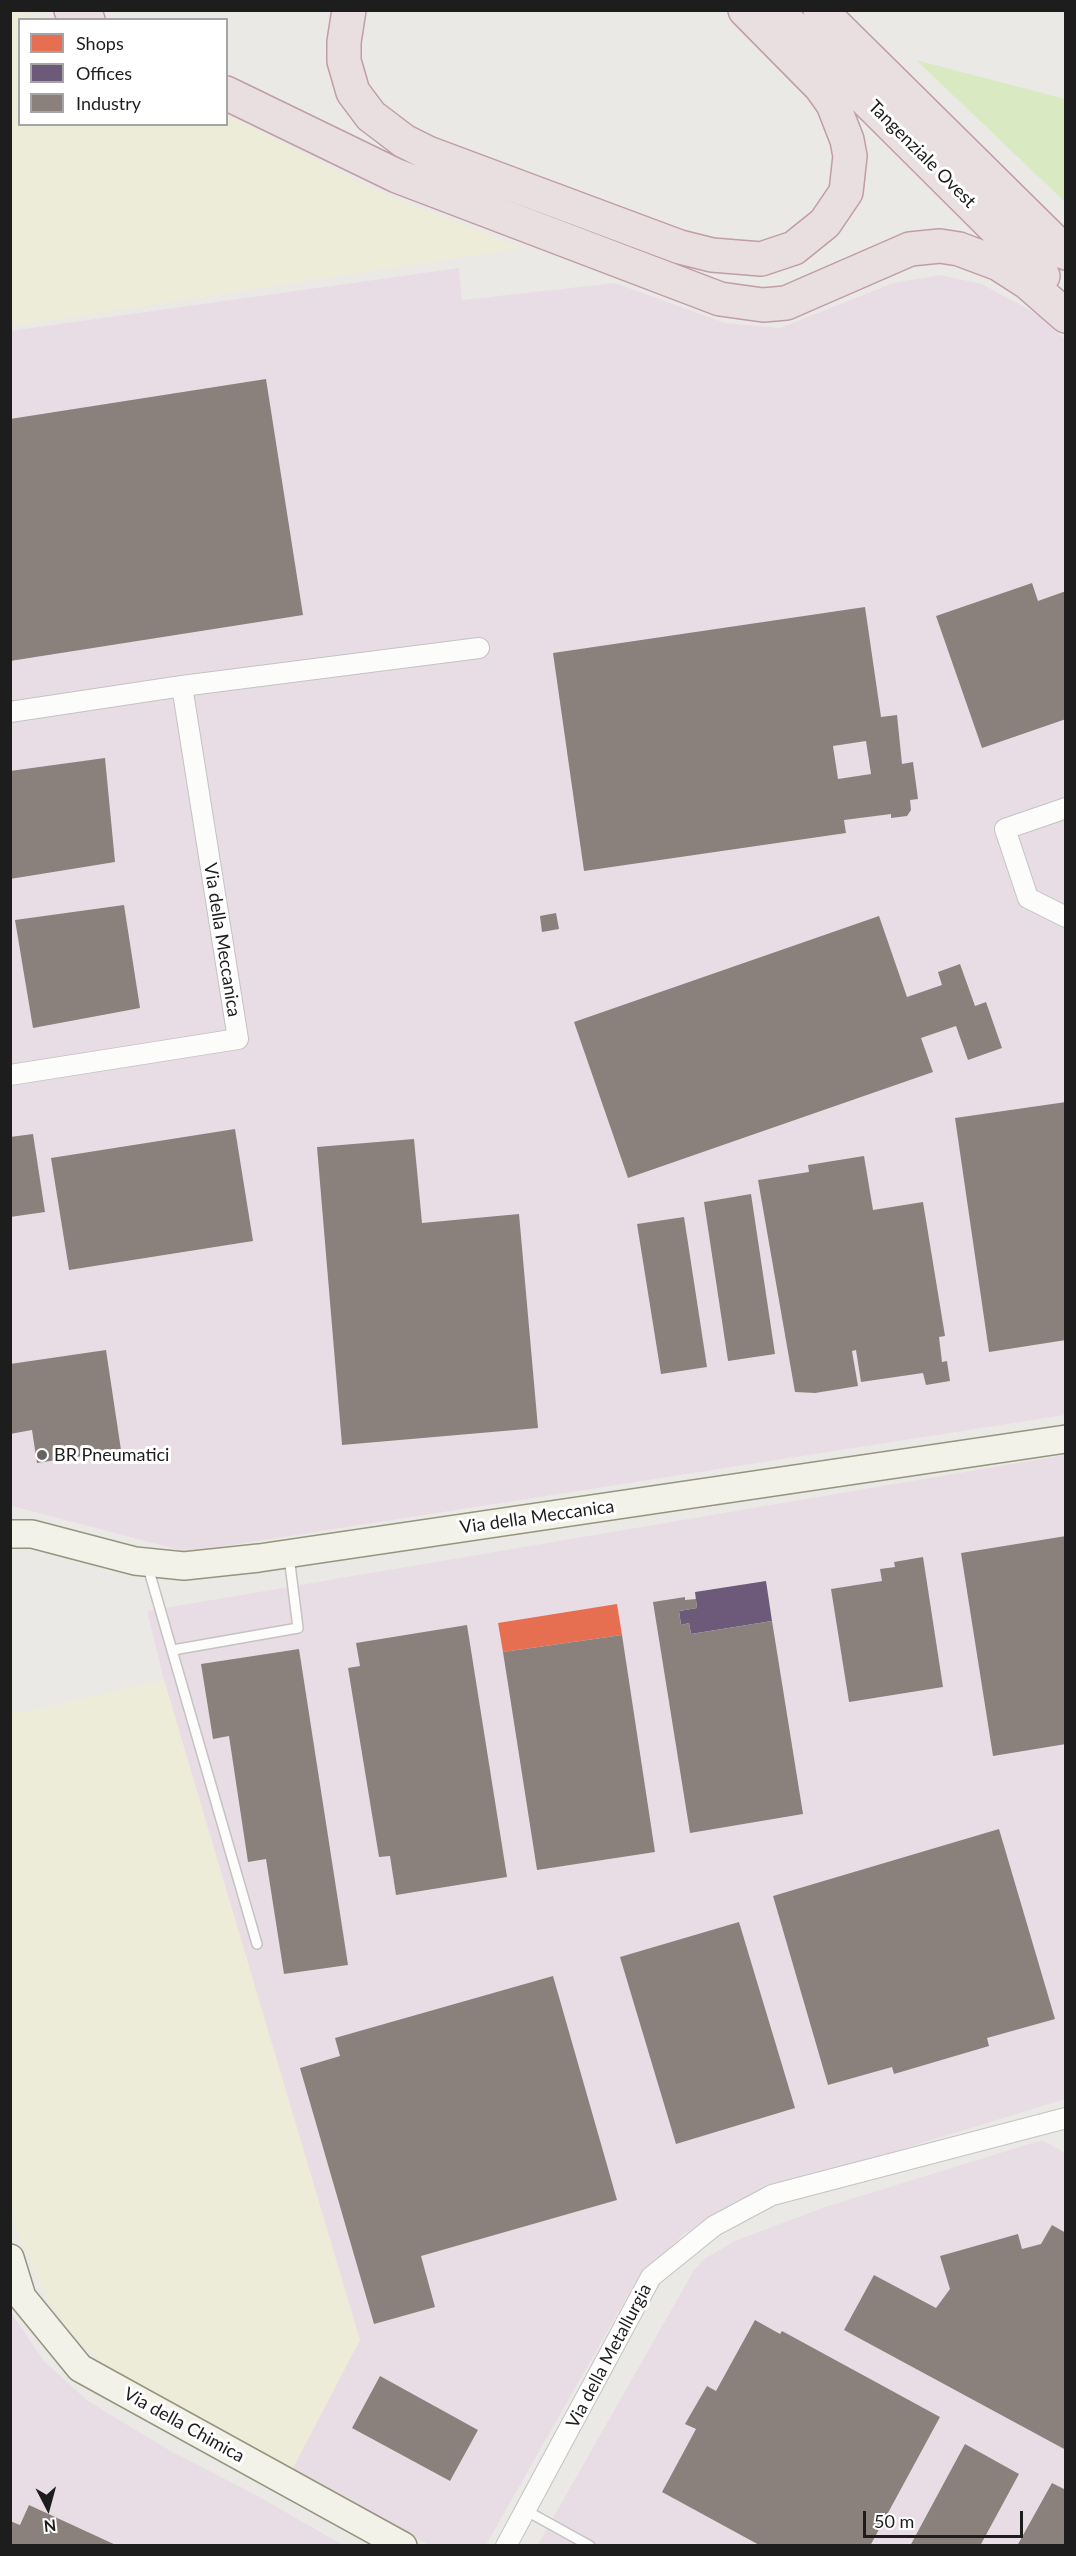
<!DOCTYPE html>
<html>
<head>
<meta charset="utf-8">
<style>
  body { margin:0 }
  #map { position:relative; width:1076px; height:2556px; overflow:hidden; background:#ebe9e6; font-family:Lato,sans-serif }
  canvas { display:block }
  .frame { position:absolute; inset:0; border:12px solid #1d1d1d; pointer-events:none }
  .legend { position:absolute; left:18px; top:18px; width:210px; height:108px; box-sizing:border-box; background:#fff; border:2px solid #a5a5a5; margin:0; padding:8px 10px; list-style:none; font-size:18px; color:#1d1d1d }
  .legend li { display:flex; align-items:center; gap:12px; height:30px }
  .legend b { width:30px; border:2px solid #a5a5a5 }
  .north { position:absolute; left:18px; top:2478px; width:60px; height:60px; -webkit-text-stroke:4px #fff; paint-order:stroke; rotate:174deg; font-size:16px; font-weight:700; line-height:24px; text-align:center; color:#1d1d1d }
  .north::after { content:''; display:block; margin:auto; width:21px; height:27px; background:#1d1d1d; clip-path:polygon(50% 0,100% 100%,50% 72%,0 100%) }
  .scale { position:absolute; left:863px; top:2511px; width:160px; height:27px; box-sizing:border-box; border:3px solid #1d1d1d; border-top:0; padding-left:8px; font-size:18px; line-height:21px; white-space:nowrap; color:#1d1d1d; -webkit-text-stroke:4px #fff; paint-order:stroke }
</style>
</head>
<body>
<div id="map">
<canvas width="1076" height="2556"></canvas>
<div class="frame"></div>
<ul class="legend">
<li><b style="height:16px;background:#e76f51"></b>Shops</li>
<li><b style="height:16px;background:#6d597a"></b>Offices</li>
<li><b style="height:16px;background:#8a817c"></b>Industry</li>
</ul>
<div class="north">N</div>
<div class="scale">50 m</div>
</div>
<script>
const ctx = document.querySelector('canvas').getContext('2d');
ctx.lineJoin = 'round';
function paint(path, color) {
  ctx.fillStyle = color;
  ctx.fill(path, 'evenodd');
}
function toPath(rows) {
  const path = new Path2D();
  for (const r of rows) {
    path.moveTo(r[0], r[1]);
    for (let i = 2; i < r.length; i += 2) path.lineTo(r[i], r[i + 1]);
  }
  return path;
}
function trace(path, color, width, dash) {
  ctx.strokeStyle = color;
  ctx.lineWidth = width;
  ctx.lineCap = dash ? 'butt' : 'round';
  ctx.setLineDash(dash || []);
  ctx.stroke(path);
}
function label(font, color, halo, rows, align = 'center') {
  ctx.font = font + ' Lato,sans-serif';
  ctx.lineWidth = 6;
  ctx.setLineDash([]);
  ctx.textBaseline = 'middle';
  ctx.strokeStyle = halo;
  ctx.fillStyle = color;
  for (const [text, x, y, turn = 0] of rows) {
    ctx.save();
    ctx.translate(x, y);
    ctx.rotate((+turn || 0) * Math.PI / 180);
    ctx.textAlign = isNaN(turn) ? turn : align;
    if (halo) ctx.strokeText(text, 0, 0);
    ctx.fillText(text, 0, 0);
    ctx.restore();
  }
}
paint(toPath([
  [459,268,462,300,615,283,725,323,780,328,893,283,940,275,982,284,1041,316,1065,340,1065,1415,187,1552,16,1507,11,1504,10,331],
  [1065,1455,1065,2099,811,2177,722,2211,684,2234,636,2281,486,2545,429,2545,292,2470,263,2017,164,1680,147,1611],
  [1042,2140,1065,2153,1065,2545,537,2546,694,2270,704,2259,735,2241,822,2208],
  [10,2311,44,2361,88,2401,169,2450,256,2495,343,2545,11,2545]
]), '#e9dde5');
paint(toPath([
  [11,10,23,11,41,19,20,20,20,124,226,124,227,114,376,191,523,248,11,326],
  [164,1680,360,2340,292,2470,112,2371,73,2335,47,2298,16,2230,10,2194,10,1715]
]), '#ececd8');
paint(toPath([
  [916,60,1065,99,1065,202]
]), '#d9eac3');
paint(toPath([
  [617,1604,622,1635,503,1652,498,1623]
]), '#e76f51');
paint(toPath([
  [766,1581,772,1621,691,1634,689,1623,681,1625,679,1611,697,1608,695,1592]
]), '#6d597a');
paint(toPath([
  [266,379,303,615,10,661,10,419],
  [1032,583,1038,601,1066,591,1066,719,982,748,936,616],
  [865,607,881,717,897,715,902,764,913,762,918,799,910,800,911,810,907,816,891,818,891,814,844,820,846,833,584,871,553,653],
  [866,741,871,774,838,779,833,746],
  [105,758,115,862,10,879,10,771],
  [124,905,140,1008,33,1028,15,920],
  [556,913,559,929,542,932,540,916],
  [879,916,907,997,942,985,938,972,960,964,975,1006,986,1002,1002,1048,968,1060,956,1026,921,1038,933,1072,628,1178,574,1022],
  [1066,1102,1066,1340,989,1352,955,1118],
  [235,1129,253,1241,69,1270,51,1158],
  [33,1134,45,1212,10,1217,10,1137],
  [414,1139,422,1223,519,1214,538,1428,342,1445,317,1147],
  [864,1156,873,1210,923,1202,945,1336,939,1337,942,1362,947,1361,950,1381,926,1385,923,1373,861,1382,856,1350,852,1351,858,1386,815,1393,795,1392,758,1180,809,1172,808,1165],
  [751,1194,775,1354,728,1361,704,1202],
  [684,1217,707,1367,661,1374,637,1224],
  [106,1350,121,1450,37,1463,32,1430,10,1434,10,1364],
  [1066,1536,1066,1744,993,1756,961,1553],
  [923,1557,943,1687,849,1702,831,1589,882,1581,880,1569,895,1567,894,1562],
  [685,1597,685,1600,696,1599,697,1608,679,1611,681,1625,689,1623,691,1634,772,1621,803,1814,690,1833,653,1602],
  [467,1625,507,1877,396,1895,390,1856,379,1857,348,1668,360,1666,356,1643],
  [622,1635,655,1852,537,1870,503,1652],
  [299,1649,348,1965,284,1974,266,1859,248,1862,229,1736,213,1739,201,1664],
  [999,1829,1055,2019,987,2038,989,2046,894,2074,892,2067,828,2085,773,1896],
  [739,1922,795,2108,676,2144,620,1957],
  [553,1976,617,2200,421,2256,435,2307,374,2324,300,2068,340,2056,335,2038],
  [1052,2225,1066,2233,1066,2450,844,2330,874,2275,936,2308,950,2289,940,2256,1018,2234,1022,2249,1041,2244],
  [755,2320,780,2334,782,2331,940,2417,870,2546,761,2546,662,2492,696,2429,685,2424,707,2386,716,2391],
  [380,2376,478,2430,450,2481,352,2428],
  [965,2444,1019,2474,980,2546,910,2546],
  [1052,2483,1066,2490,1066,2546,1017,2546],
  [29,2505,118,2546,10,2546,10,2521,20,2525]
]), '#8a817c');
const lane = toPath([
  [147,1564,257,1944],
  [173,1650,298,1628,289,1556],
  [525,2510,590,2546]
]);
const street = toPath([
  [10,712,182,686,479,648],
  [1066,808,1005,829,1028,898,1066,917],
  [10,1075,238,1039,182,686],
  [506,2546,651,2277,714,2226,772,2195,1066,2118]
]);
const secondary = toPath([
  [10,1534,32,1534,135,1561,184,1566,259,1558,1066,1439],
  [10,2258,22,2297,80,2368,403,2546]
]);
const highway = toPath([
  [71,10,88,20],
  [349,10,344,42,344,61,353,92,371,116,404,141,428,153,680,247,712,255,761,259,794,248,825,223,846,192,850,156,847,140,833,104,821,87,745,10],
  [776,10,1043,276],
  [820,10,1066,253],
  [226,93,397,176,720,299,763,305,786,303,910,249,940,246,959,249,999,264,1027,282,1066,316]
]);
trace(lane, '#c4c3c2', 12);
trace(street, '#c4c3c2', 22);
trace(secondary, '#95957e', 30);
trace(highway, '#c19ca9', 36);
trace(lane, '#fcfcfb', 9);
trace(street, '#fcfcfb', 20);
trace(secondary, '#f3f2e9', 27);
trace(highway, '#e9dee0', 33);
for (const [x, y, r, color] of [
  [42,1455,6,"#656463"]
]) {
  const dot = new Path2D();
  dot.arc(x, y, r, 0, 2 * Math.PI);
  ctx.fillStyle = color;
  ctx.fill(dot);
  trace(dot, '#fff', 2);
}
label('18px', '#1d1d1d', '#fff', [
  ["Tangenziale Ovest",922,154,45],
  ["Via della Meccanica",222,940,81],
  ["Via della Meccanica",537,1517,-8],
  ["Via della Metallurgia",609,2356,-62],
  ["Via della Chimica",184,2425,29]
]);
label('18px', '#1d1d1d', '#fff', [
  ["BR Pneumatici",54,1455]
], 'left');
</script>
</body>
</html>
